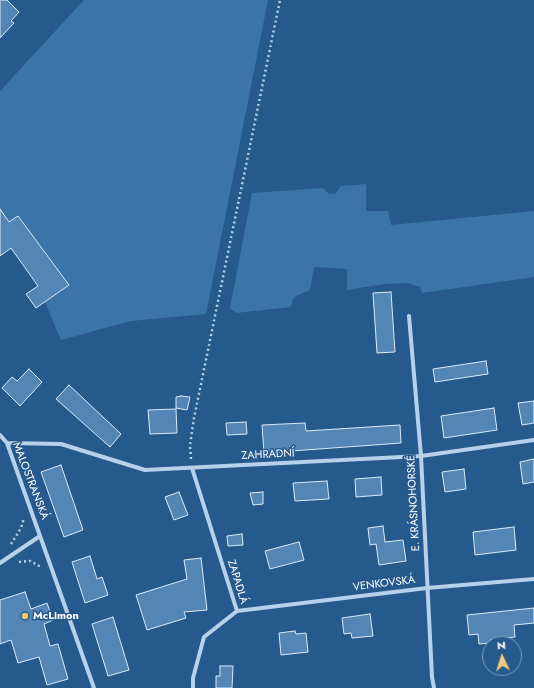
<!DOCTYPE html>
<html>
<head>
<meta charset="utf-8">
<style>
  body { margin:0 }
  #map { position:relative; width:534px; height:688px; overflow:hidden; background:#265a8d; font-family:Jost,sans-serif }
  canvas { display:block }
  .north { position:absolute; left:482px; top:636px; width:40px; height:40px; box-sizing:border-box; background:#265a8d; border:1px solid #7d9cbb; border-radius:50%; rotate:356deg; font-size:11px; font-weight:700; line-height:16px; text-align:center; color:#fff }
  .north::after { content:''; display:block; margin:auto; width:14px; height:18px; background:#f3c87b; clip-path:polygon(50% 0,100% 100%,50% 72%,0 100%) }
</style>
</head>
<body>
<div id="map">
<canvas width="534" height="688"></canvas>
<div class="north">N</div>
</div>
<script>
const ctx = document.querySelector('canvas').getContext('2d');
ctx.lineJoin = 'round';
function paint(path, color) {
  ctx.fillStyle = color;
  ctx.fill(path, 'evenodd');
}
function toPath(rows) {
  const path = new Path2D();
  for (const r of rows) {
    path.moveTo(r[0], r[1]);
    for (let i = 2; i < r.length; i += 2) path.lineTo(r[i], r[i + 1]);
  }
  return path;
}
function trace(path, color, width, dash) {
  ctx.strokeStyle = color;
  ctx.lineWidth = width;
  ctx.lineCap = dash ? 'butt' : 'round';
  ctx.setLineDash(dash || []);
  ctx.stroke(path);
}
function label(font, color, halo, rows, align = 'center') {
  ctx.font = font + ' Jost,sans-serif';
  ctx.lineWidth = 3;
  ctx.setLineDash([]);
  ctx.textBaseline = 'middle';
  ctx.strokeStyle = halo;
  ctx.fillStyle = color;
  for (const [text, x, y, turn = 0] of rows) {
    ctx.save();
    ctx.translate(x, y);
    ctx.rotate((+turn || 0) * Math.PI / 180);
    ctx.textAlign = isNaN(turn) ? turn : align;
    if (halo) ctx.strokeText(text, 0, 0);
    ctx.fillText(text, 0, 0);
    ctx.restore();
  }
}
paint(toPath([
  [84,0,268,0,206,314,131,321,61,340,45,302,68,285,18,216,9,222,4,215,0,218,0,91],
  [366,184,366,211,388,211,391,225,534,211,534,277,422,293,420,287,407,283,384,284,347,290,347,269,314,267,310,290,296,296,293,299,291,307,236,313,230,308,252,193,323,188,329,194,335,194,341,186]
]), '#3b74a9');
const building = toPath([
  [0,0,7,0,19,12,11,21,14,23,0,38,0,0],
  [0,209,9,222,18,216,69,285,36,308,26,294,38,286,11,248,0,256,0,209],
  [391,292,395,352,377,353,373,293,391,292],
  [486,361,488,374,435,382,433,369,486,361],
  [29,369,42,382,20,406,2,388,12,377,17,381,29,369],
  [69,385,121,434,110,447,56,399,69,385],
  [181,396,190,397,187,410,176,408,176,397,181,396],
  [534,401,534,423,522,425,518,403,534,401],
  [494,408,497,430,444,438,441,416,494,408],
  [176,409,177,433,150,434,148,410,176,409],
  [246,422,247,434,227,435,226,423,246,422],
  [305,423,306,431,400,425,401,443,264,453,262,425,305,423],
  [534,459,534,482,523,484,520,462,534,459],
  [61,465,83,530,64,537,41,472,61,465],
  [464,469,466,489,445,492,442,472,464,469],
  [381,477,382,495,356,497,355,479,381,477],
  [327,481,329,499,295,501,293,483,327,481],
  [179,492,188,515,174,520,165,497,179,492],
  [263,492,263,504,253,505,250,493,263,492],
  [383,526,385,542,403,540,406,561,379,565,376,544,370,545,368,528,383,526],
  [514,527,516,550,475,555,473,532,514,527],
  [242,534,243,545,228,546,227,536,242,534],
  [299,542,304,560,270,569,265,551,299,542],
  [90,556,97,579,102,577,108,595,85,603,72,562,90,556],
  [201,558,207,610,184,612,186,618,147,630,136,595,187,579,184,560,201,558],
  [25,592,31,609,47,603,53,620,44,624,50,646,58,644,68,679,47,685,39,657,18,663,11,640,0,644,0,600,25,592],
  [534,608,534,623,514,625,515,637,490,640,490,643,479,644,478,634,469,635,467,615,534,608],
  [370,614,373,636,352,638,351,633,344,634,342,618,370,614],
  [113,617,129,670,108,676,92,624,113,617],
  [295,631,296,634,306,633,308,652,281,655,279,633,295,631],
  [220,666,233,666,232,688,216,688,216,676,220,676,220,666]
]);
paint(building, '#5386b5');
trace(building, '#daeaf8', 1);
trace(toPath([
  [191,459,190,445,194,418,280,0],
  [11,544,21,528,24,518],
  [19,562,30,561,41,567]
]), '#b6d1ea', 2.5, [2, 3]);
trace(toPath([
  [409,316,421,456,432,677,434,688],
  [0,435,7,443,94,688],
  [7,443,61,444,145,470,421,456,534,440],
  [192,468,237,611,204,637,193,678,193,688],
  [0,563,40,536],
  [237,611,427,588,534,579]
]), '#b6d1ea', 4);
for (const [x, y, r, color] of [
  [25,616,4,"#f3c87b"]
]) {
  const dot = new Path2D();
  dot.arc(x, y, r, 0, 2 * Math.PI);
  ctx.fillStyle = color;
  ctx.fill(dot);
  trace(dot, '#265a8d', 1.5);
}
label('11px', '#fff', '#265a8d', [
  ["ZAHRADNÍ",268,455,-3],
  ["MALOSTRANSKÁ",30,481,69],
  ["E. KRÁSNOHORSKÉ",414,503,-93],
  ["ZAPADLÁ",237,582,73],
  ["VENKOVSKÁ",384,584,-7]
]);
label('bold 11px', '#fff', '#265a8d', [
  ["McLimon",33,616]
], 'left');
</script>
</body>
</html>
